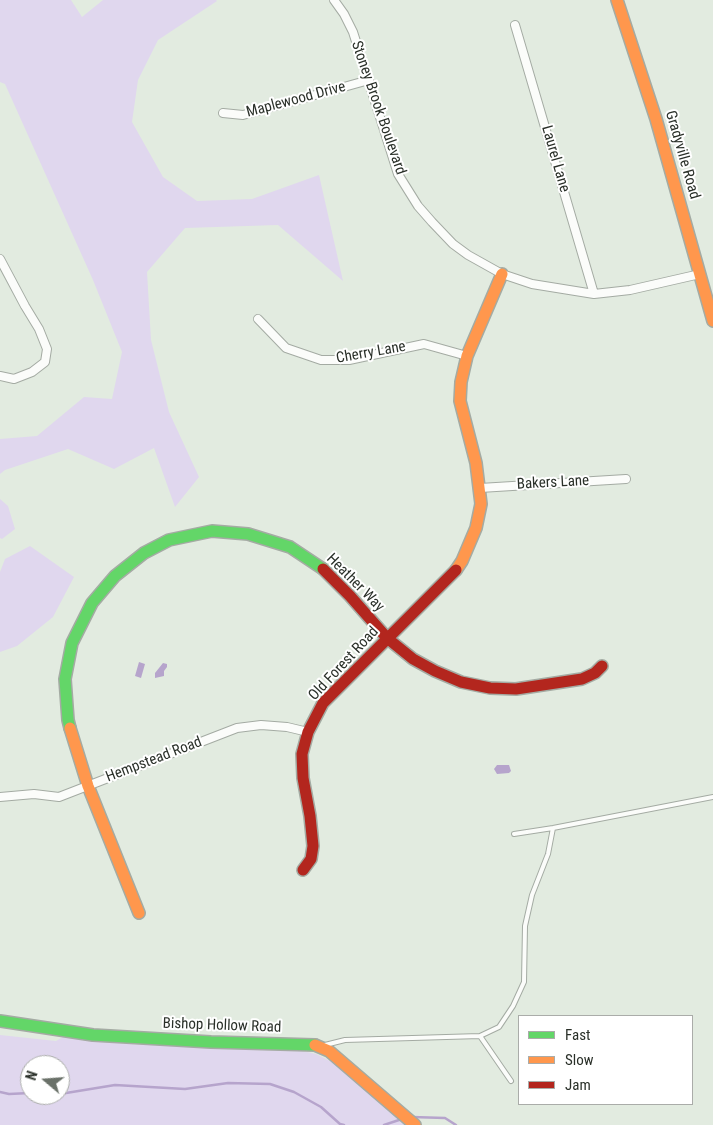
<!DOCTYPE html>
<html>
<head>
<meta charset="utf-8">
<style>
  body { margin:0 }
  #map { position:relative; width:713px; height:1125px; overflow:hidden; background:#e2ebe0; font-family:"Roboto Condensed",sans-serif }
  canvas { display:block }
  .legend { position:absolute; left:518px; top:1015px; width:175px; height:90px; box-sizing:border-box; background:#fff; border:1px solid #aaaca9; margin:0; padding:6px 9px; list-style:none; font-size:15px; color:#2a3029 }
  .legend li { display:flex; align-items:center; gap:10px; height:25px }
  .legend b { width:25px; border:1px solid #aaaca9 }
  .north { position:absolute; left:20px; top:1055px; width:50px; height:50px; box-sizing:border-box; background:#fff; border:1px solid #aaaca9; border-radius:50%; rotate:288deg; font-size:14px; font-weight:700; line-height:20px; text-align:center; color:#2a3029 }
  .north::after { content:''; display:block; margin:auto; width:18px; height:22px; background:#6a7169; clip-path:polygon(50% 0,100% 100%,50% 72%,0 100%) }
</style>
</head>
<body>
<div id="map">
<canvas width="713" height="1125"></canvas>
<ul class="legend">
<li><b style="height:6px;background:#63d668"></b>Fast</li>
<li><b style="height:6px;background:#ff974d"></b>Slow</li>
<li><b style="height:6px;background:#b3261e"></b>Jam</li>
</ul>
<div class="north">N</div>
</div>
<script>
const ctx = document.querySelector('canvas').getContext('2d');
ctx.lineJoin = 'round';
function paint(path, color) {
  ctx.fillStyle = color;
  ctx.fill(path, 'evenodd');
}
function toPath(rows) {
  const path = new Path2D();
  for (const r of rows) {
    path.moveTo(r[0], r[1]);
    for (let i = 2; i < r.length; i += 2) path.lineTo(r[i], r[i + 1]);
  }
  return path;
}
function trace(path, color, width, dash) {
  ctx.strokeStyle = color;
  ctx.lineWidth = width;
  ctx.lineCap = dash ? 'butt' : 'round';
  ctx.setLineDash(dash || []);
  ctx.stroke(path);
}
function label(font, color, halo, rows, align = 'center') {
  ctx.font = font + ' "Roboto Condensed",sans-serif';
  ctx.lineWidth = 4;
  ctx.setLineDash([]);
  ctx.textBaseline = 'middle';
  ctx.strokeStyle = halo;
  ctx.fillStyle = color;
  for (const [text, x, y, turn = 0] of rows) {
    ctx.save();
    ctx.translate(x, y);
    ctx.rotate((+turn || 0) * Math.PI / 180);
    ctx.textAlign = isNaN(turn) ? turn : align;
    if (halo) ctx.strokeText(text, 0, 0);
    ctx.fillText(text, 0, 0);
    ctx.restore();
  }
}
paint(toPath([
  [0,0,71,0,82,17,103,0,216,0,217,1,158,40,138,80,132,122,163,177,197,201,252,199,319,175,343,281,278,225,185,228,147,272,151,340,169,412,199,477,175,507,154,448,114,469,68,449,5,470,0,474,0,439,37,436,84,397,112,399,122,352,93,280,5,84,0,82],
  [0,499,8,506,15,529,2,539,0,538],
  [30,546,74,577,53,617,17,646,0,652,0,572,5,559],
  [0,1035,56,1041,63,1037,128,1044,298,1050,316,1054,334,1063,405,1125,0,1125],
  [30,1065,60,1065,60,1095,30,1095]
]), '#e0d7ee');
paint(toPath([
  [139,662,145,664,141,678,135,676],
  [163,663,167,664,167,667,164,671,164,676,155,678,155,673],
  [497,765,509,765,511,771,509,773,497,774,494,769]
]), '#b6a4cc');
trace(toPath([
  [0,1092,9,1094,30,1093],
  [60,1094,115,1085,185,1089,228,1083,270,1084,294,1092,321,1107,340,1124,344,1125],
  [48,1095,53,1095],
  [412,1117,445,1118,456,1125],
  [384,1125,402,1119]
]), '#b6a4cc', 2.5);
const lane = toPath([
  [514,834,553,828,713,797],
  [480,1036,511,1081],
  [325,1045,345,1040,480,1036,499,1027,513,1006,524,982,525,926,532,895,548,854,553,828]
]);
const street = toPath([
  [334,0,344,14,353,32,398,174,418,206,432,222,453,244,468,255,502,274,532,284,594,294,630,290,700,274],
  [515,25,594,294],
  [223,113,243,115,369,80],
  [0,259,25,306,39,329,47,349,45,362,32,372,14,379,0,376],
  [258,319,286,348,321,360,349,360,424,344,467,356],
  [480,488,626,479],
  [0,797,34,794,59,797,237,728,261,725,287,727,308,732]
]);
const fast = toPath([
  [70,728,68,720,65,679,72,643,92,603,115,576,144,553,169,540,212,531,248,534,290,547,323,569],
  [0,1021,93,1035,211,1042,315,1045]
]);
const slow = toPath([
  [617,0,656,119,713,321],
  [456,570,462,561,476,528,481,504,476,463,460,401,461,382,467,356,502,274],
  [70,728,88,786,139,913],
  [315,1045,329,1051,415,1125]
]);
const jam = toPath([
  [323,569,350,596,387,638,413,659,435,671,461,682,490,688,516,689,582,679,595,673,602,666],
  [303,870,311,859,313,846,310,816,303,778,302,754,308,732,323,703,456,570]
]);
trace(lane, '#a4aba3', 6);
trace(street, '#a4aba3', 10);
trace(fast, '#a4aba3', 14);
trace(slow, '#a4aba3', 14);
trace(jam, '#a4aba3', 14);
trace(lane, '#fbfcfa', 4);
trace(street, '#fbfcfa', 8);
trace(fast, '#63d668', 11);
trace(slow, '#ff974d', 11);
trace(jam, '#b3261e', 11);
label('15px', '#2a3029', '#fff', [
  ["Maplewood Drive",296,100,-15],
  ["Stoney Brook Boulevard",378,108,71],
  ["Gradyville Road",682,155,74],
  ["Laurel Lane",555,159,74],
  ["Cherry Lane",371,353,-10],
  ["Bakers Lane",553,483,-3],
  ["Heather Way",355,583,45],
  ["Old Forest Road",344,664,-47],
  ["Hempstead Road",154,760,-21],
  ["Bishop Hollow Road",222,1026,2]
]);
</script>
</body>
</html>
